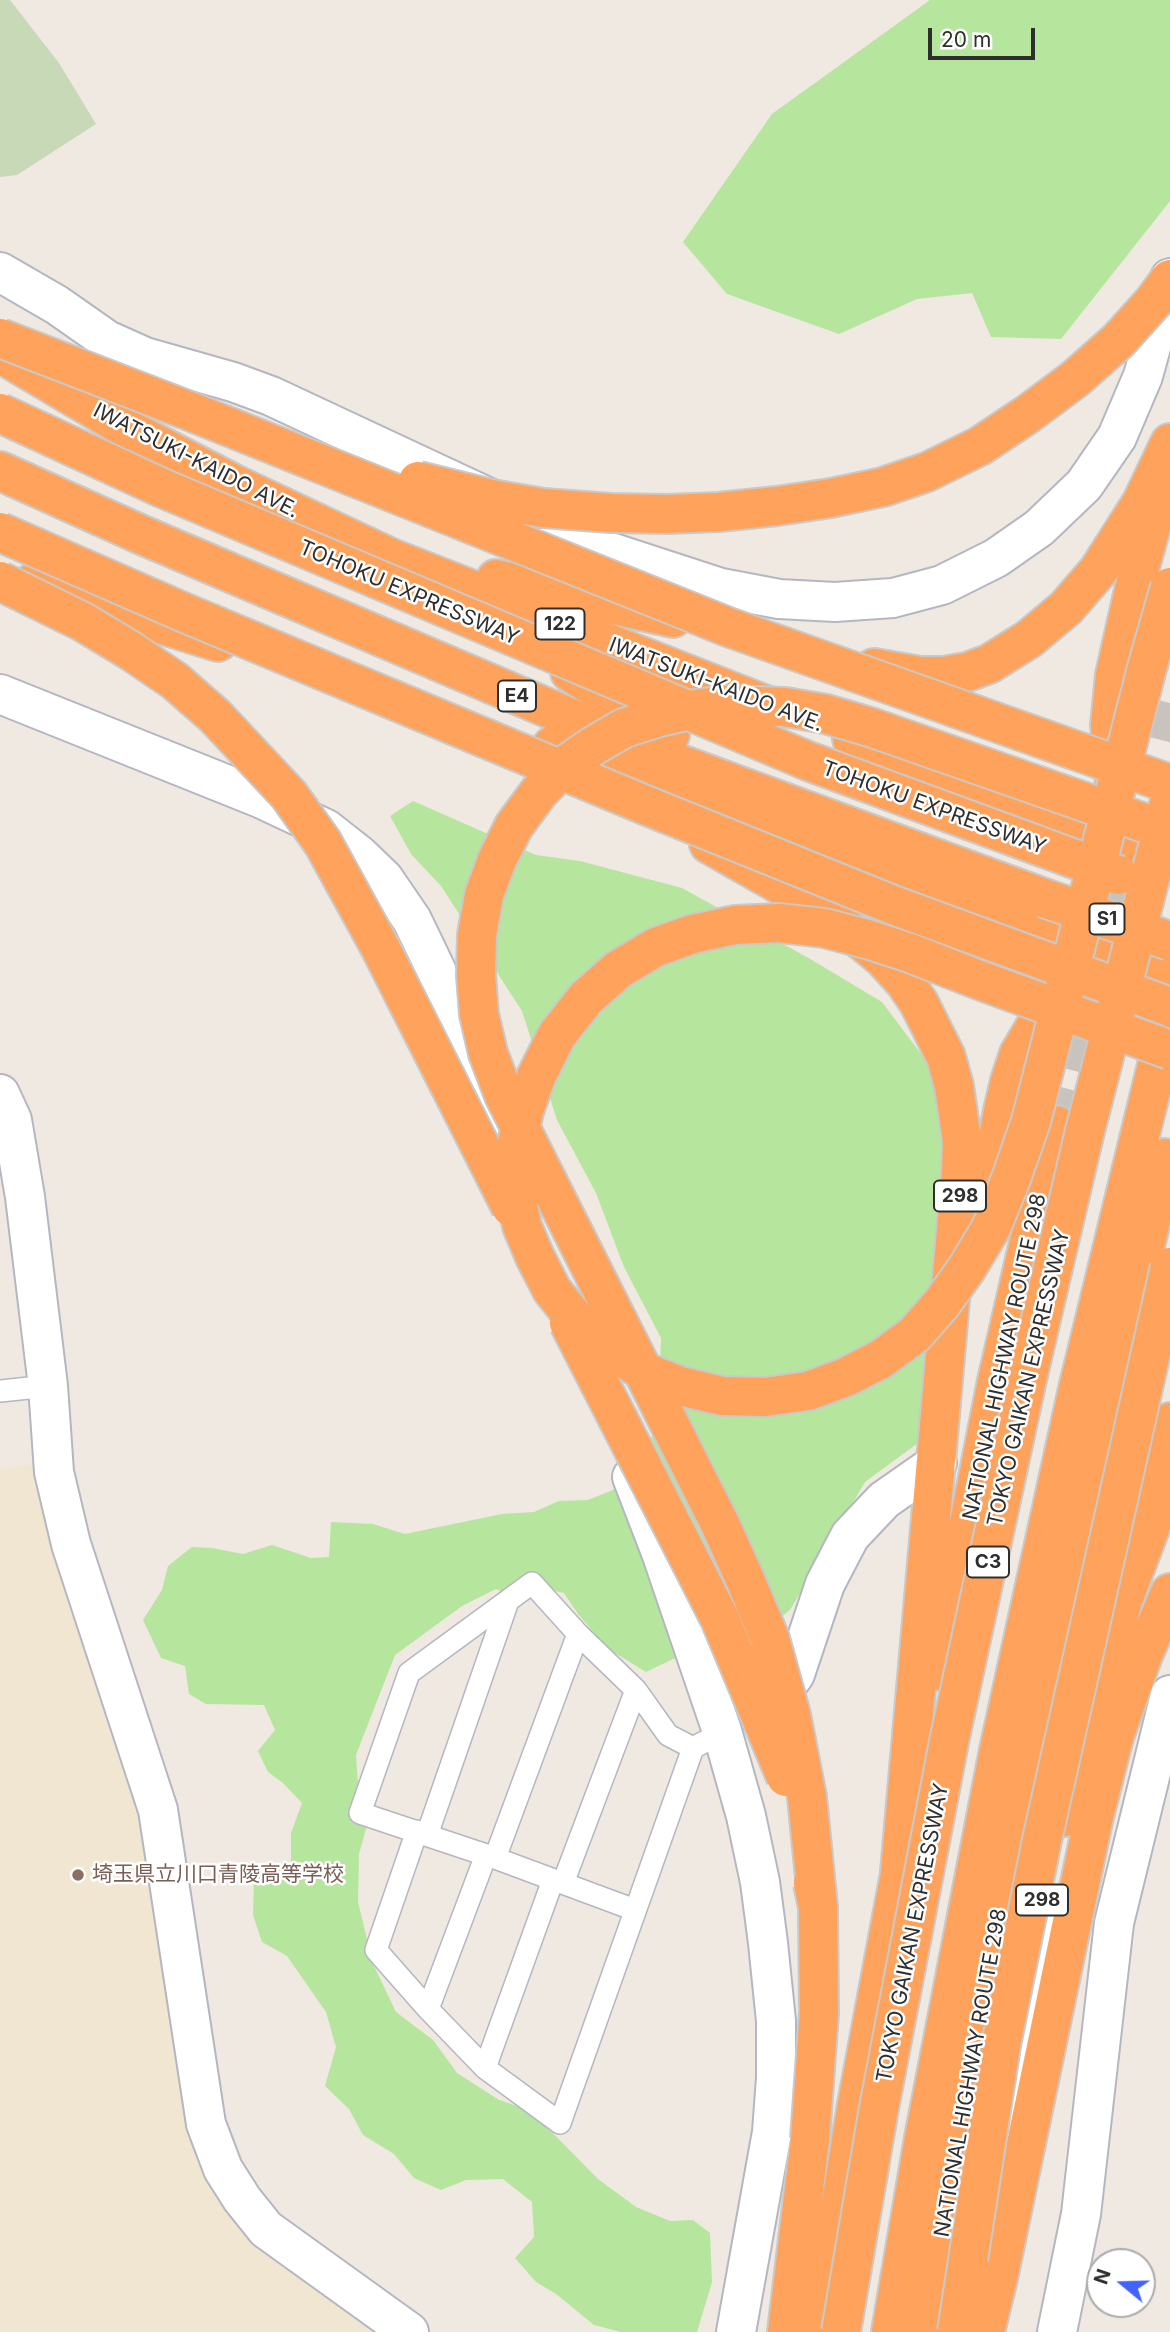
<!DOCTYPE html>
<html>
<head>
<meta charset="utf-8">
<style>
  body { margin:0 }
  #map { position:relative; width:1170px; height:2332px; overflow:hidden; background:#efe9e1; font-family:Inter,sans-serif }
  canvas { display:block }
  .north { position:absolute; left:1086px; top:2248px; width:70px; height:70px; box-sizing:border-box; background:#fff; border:2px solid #ababab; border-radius:50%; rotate:289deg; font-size:19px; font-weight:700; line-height:28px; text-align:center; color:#2e2e2e }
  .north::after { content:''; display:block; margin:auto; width:24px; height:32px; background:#4264fb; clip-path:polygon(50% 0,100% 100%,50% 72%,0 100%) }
  .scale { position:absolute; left:928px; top:28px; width:107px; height:32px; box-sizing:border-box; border:4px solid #2e2e2e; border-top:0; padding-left:9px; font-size:21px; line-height:24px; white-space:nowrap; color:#2e2e2e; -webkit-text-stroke:5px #fff; paint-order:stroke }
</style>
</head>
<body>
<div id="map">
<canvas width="1170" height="2332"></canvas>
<div class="north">N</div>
<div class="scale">20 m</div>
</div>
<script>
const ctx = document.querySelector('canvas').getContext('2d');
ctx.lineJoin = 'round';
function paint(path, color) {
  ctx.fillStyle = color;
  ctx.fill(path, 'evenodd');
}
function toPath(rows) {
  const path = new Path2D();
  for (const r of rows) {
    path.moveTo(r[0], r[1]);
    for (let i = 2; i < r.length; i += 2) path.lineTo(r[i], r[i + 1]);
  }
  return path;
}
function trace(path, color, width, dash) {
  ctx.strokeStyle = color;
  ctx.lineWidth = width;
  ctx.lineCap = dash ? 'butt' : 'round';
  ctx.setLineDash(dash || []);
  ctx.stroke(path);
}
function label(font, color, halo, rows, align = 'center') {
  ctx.font = font + ' Inter,"Noto Sans JP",sans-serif';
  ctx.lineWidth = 5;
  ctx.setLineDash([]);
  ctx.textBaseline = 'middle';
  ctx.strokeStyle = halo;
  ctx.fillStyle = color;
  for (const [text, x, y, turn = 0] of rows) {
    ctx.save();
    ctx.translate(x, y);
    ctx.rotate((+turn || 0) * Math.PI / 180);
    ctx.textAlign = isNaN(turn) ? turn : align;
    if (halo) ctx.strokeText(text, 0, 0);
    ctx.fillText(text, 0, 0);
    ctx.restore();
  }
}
paint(toPath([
  [36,1464,145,1810,198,2155,381,2332,0,2332,0,1469]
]), '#f0e6d1');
paint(toPath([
  [930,0,1170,0,1170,201,1061,339,991,337,972,293,917,299,839,334,727,294,683,242,772,114],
  [413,801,536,855,580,861,682,888,812,960,882,1002,939,1078,949,1183,933,1353,918,1443,865,1482,790,1610,741,1650,673,1659,646,1672,607,1648,578,1614,564,1593,547,1589,524,1602,496,1589,462,1606,395,1655,356,1755,358,1785,373,1804,359,1854,358,1902,373,1964,396,2012,433,2040,457,2073,499,2100,530,2110,598,2179,636,2207,670,2221,693,2220,710,2233,712,2282,697,2332,621,2332,594,2325,556,2294,536,2282,515,2258,534,2237,532,2202,503,2179,466,2180,441,2190,414,2178,394,2154,363,2135,349,2109,325,2086,336,2047,326,2012,287,1956,262,1942,253,1915,254,1873,291,1864,291,1833,302,1803,283,1783,268,1772,258,1751,275,1730,264,1705,206,1704,189,1694,185,1666,161,1658,143,1620,162,1590,168,1566,192,1547,212,1548,243,1554,272,1545,311,1558,329,1557,331,1522,373,1524,405,1534,502,1514,534,1512,559,1501,588,1500,613,1490,658,1428,661,1338,624,1267,596,1193,557,1120,522,1011,441,886,411,854,390,816]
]), '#b6e59e');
paint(toPath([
  [0,0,10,0,59,63,96,124,17,175,0,177]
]), '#c8d9b8');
trace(toPath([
  [1056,1125,1170,686]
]), '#c8c4bd', 38, [38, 19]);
const lane = toPath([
  [0,1391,48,1386],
  [417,1831,376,1950,428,2009,485,2068,560,2123,693,1748,704,1742],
  [427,1835,508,1601],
  [495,1858,578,1634],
  [563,1883,636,1690],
  [635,1910,495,1858,360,1813,409,1673,532,1583,578,1634,636,1690,668,1735,693,1748],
  [428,2009,486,1855],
  [485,2068,553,1880]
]);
const street = toPath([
  [0,272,57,305,107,340,145,357,233,382,271,396,592,546,721,588,779,599,835,602,893,598,942,585,996,558,1039,528,1084,485,1117,437,1143,376,1170,278],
  [0,694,260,798,326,829,359,855,384,879,412,920,437,972,518,1182],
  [0,1094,12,1120,25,1197,48,1386,54,1472,71,1544,158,1810,206,2124,223,2169,242,2199,266,2229,409,2332],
  [632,1477,662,1555,722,1731,746,1816,760,1882,768,1943,776,2021,776,2078,772,2132,736,2332],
  [767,1707,773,1704,795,1674,825,1584,850,1536,884,1500,937,1463],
  [995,2198,1036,1988,1040,1909],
  [1057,2332,1081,2214,1114,1923,1170,1695]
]);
const highway = toPath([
  [0,353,124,427,236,485,391,558,766,705],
  [0,471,142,535,672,761,1044,898],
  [496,579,673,618],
  [31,584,218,642],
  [874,668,920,676,944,676,967,672,989,664,1029,639,1066,608,1098,571,1142,502,1170,443],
  [570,672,670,735],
  [852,739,1067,824,1170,860],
  [552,746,714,804,1170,977],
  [1115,786,1110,725,1115,675,1136,581,1159,498],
  [709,844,795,893,855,935,883,958,904,981,919,1003,946,1057,954,1086,962,1141,961,1174,900,1872],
  [980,1231,1003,1111,1010,1081,1019,1054,1035,1027,1073,990],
  [1150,1498,1170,1422],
  [940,1671,997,1381,1056,1125],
  [1065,1817,1123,1600,1170,1475],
  [998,2278,1094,1816,1114,1737,1143,1655,1170,1593],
  [787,2332,810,2139],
  [820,2332,857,2104,905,1847],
  [891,2332,924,2138,999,1750,1078,1389,1170,1012],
  [926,2332,957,2140,1029,1758,1165,1158]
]);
trace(lane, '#b4b7c1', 24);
trace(street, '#b4b7c1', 42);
trace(highway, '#c9c9c9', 42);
trace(lane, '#fff', 21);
trace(street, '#fff', 38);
trace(highway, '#ffa35c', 38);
const highwayBridge = toPath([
  [0,338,192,412,728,627,1170,784],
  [0,413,162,488,808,761,1118,875],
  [418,481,491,499,543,508,611,513,667,514,719,512,777,506,831,498,883,487,927,472,980,446,1028,414,1075,379,1119,340,1154,301,1170,279],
  [0,532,185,613,650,807,893,905,1170,1007],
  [0,581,83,622,131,651,175,681,215,716,289,795,323,843,381,949,511,1207],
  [1170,587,1147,668,1031,1121,1012,1176,991,1228,967,1268,942,1303,915,1334,881,1359,846,1377,808,1391,765,1397,722,1396,680,1386,647,1373,607,1348,580,1325,552,1290,535,1257,522,1226,515,1191,516,1149,524,1111,536,1077,557,1035,586,998,619,969,656,947,693,934,735,925,779,923,824,928,870,940,910,953,979,980,1170,1050],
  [1044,898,1170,941],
  [569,1323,720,1619,786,1777],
  [818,1907,807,1797,791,1715,770,1639,745,1579,721,1526,504,1095,488,1053,479,1014,476,975,477,935,484,895,497,860,514,826,539,792,564,766,593,746,624,728,659,717,696,709,724,705,785,707,826,714,873,728,1170,832],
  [810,2139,819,2012,818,1907,813,1883],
  [841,2332,879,2108,950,1737,1027,1379,1084,1135,1170,800],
  [957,2332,1001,2045,1042,1840,1170,1267],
  [985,2332,998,2278]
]);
trace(highwayBridge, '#c9c9c9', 42, []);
trace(highwayBridge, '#ffa35c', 38);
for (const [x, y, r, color] of [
  [78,1875,7,"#8d6e63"]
]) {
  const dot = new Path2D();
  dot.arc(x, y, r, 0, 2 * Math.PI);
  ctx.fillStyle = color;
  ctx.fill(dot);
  trace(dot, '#fff', 2.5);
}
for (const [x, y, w] of [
  [560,624,49],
  [517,696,38],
  [1107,919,35],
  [960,1196,52],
  [988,1562,42],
  [1042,1900,52]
]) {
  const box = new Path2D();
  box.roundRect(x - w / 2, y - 15.5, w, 31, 5);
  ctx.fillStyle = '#fff';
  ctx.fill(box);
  trace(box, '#2e2e2e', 2);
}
label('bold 19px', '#2e2e2e', null, [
  ["122",560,624],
  ["E4",517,696],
  ["S1",1107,919],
  ["298",960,1196],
  ["C3",988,1562],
  ["298",1042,1900]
]);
label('21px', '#2e2e2e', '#fff', [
  ["IWATSUKI-KAIDO AVE.",196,461,27],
  ["TOHOKU EXPRESSWAY",409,593,23],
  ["IWATSUKI-KAIDO AVE.",716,685,21],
  ["TOHOKU EXPRESSWAY",934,808,20],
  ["NATIONAL HIGHWAY ROUTE 298",1005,1357,-78],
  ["TOKYO GAIKAN EXPRESSWAY",1029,1378,-77],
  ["TOKYO GAIKAN EXPRESSWAY",913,1933,-79],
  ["NATIONAL HIGHWAY ROUTE 298",971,2073,-80]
]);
label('21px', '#785e54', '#fff', [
  ["埼玉県立川口青陵高等学校",92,1875]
], 'left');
</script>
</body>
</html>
